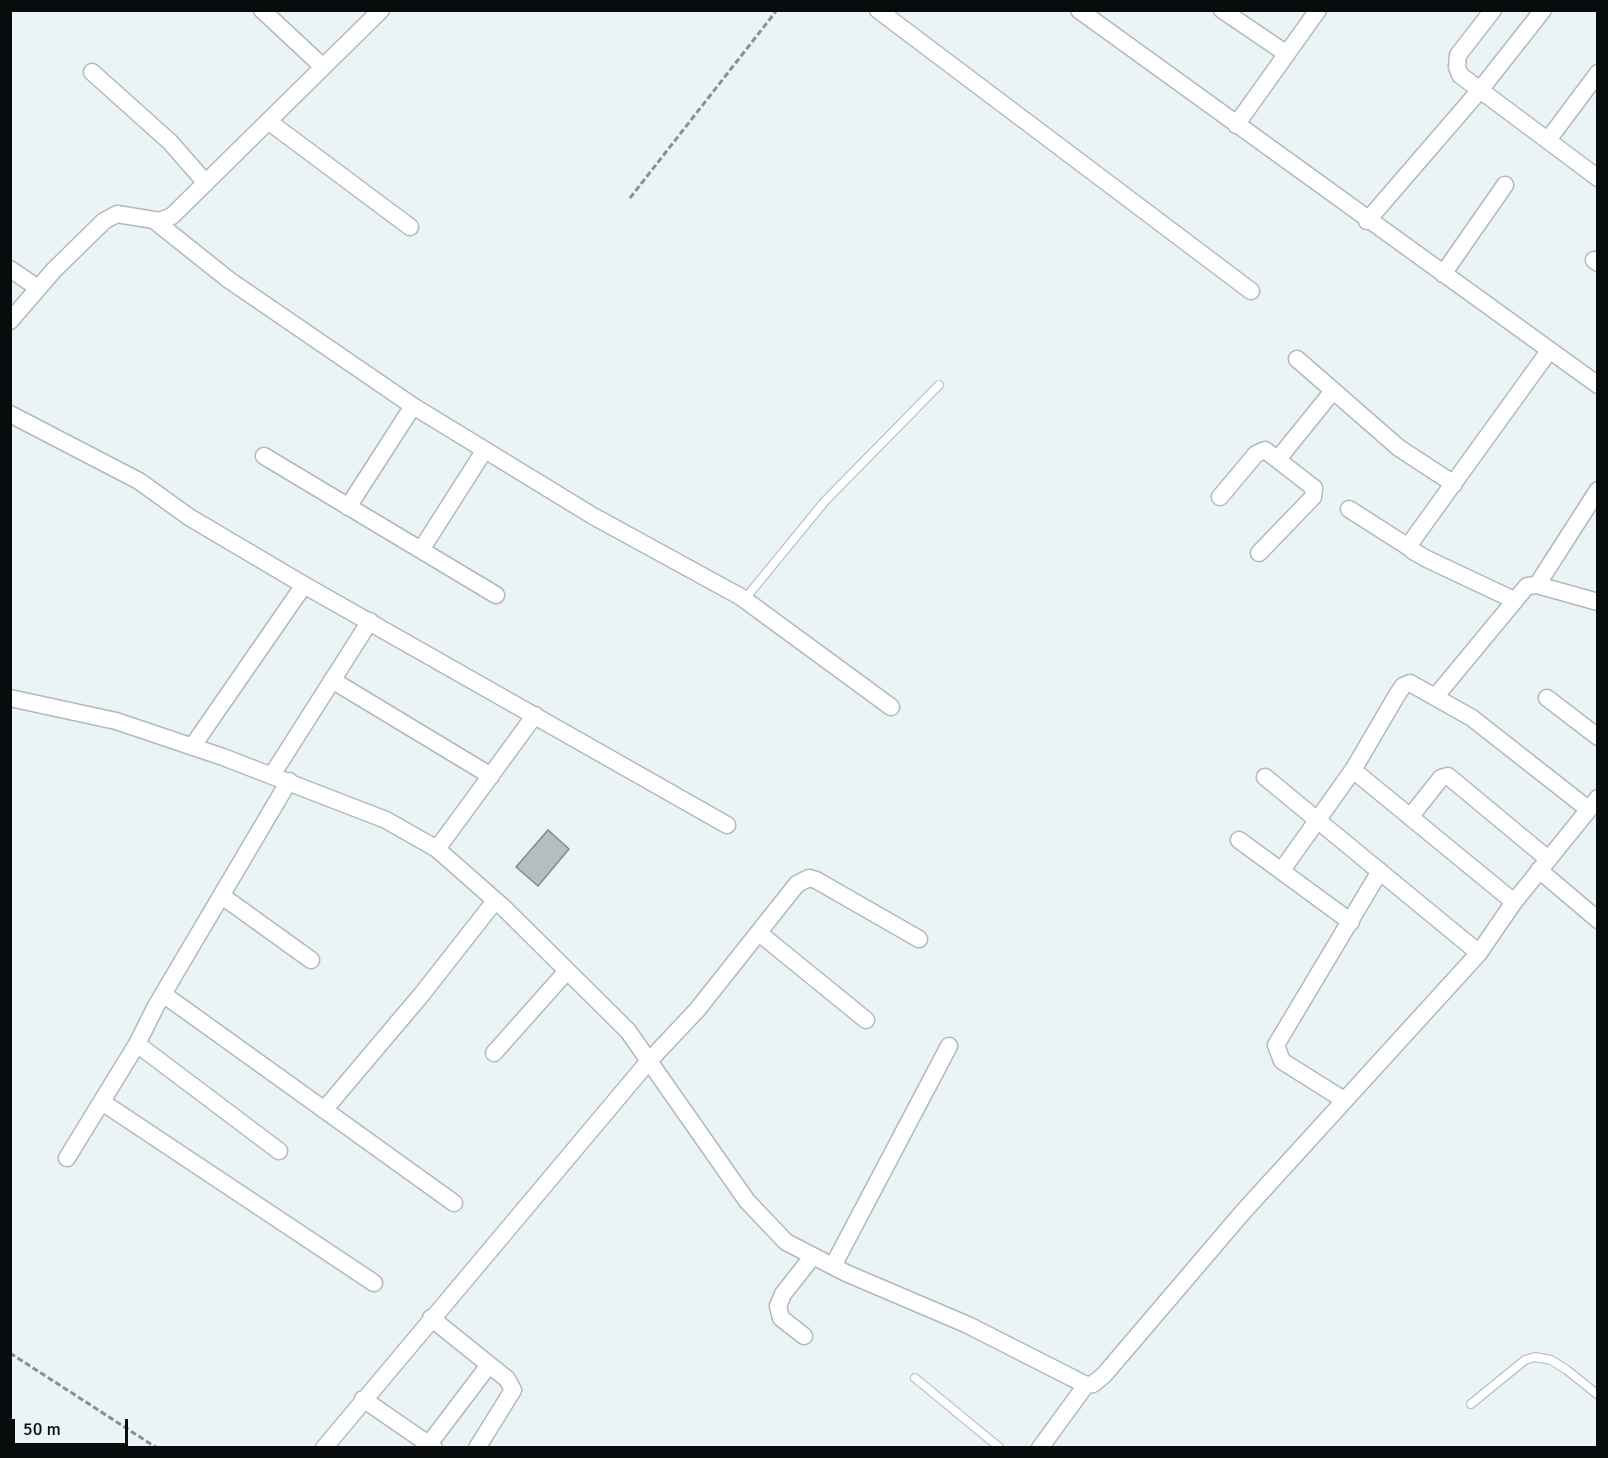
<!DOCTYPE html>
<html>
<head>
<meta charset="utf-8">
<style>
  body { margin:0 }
  #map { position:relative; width:1608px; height:1458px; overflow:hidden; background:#eaf3f5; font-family:Signika,sans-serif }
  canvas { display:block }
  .frame { position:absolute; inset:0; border:12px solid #090c0c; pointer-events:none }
  .scale { position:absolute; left:12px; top:1419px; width:116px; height:27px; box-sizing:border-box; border:3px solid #090c0c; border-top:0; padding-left:8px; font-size:18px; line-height:21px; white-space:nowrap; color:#090c0c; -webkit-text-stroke:4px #eaf3f5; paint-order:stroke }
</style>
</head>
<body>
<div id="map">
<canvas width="1608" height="1458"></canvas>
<div class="frame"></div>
<div class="scale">50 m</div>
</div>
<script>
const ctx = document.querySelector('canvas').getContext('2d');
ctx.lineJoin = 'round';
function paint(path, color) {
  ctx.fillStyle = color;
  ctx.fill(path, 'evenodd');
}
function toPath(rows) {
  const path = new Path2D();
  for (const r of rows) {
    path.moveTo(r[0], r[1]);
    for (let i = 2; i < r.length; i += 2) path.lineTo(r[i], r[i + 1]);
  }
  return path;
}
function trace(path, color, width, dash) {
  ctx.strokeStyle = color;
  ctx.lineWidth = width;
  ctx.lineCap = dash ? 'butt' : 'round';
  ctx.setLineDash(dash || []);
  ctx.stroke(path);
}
const building = toPath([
  [548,830,569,849,538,886,516,867,548,830]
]);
paint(building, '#b4bdbf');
trace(building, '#81898b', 1.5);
const lane = toPath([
  [744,600,825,501,939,385],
  [915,1378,1000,1448],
  [1471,1404,1525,1360,1535,1357,1551,1360,1567,1370,1598,1395]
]);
const street = toPath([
  [262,10,322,66],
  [878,10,1251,291],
  [1079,10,1598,385],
  [1222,10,1287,54],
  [1493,10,1458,55,1457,67,1460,75,1598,178],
  [92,72,170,142,206,183],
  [268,121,410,227],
  [1236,125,1318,10],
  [1548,140,1598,73],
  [155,221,229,280,413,406,593,516,741,597,891,707],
  [1367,221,1480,90,1543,10],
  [1594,260,1598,263],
  [10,269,38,288],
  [1443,274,1505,185],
  [10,321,54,270,104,221,117,214,160,221,172,216,381,10],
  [1297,359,1399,448,1454,484],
  [10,414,139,481,189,517,304,585,727,825],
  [264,456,496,595],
  [1278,459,1333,391],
  [1220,497,1256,454,1265,450,1314,488,1313,497,1259,553],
  [348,507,413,406],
  [1349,509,1410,548],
  [421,550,484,451],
  [1537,585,1598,490],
  [1514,600,1427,559,1413,551,1409,545,1549,351],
  [332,680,491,776],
  [1436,696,1527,586,1537,585,1598,602],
  [10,698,116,721,223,757,386,820,437,849,504,908,628,1031,747,1201,786,1242,846,1273,968,1325,1086,1385,1093,1384,1104,1375,1243,1212,1479,953,1514,902,1598,798],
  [1547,698,1598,737],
  [192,747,304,585],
  [1353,770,1514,902],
  [272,775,370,621],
  [1265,777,1479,953],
  [1410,817,1441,778,1448,776,1548,859],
  [1239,840,1351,922],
  [437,849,535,715],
  [1282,870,1353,770,1397,695,1403,686,1410,683,1472,718,1588,809],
  [1539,870,1598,920],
  [222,896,311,960],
  [759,933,866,1020],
  [163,994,454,1203],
  [137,1044,279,1151],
  [494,1053,567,971],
  [1344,1100,1282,1061,1276,1045,1380,871],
  [102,1102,374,1283],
  [324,1110,422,994,495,901],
  [67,1158,137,1044,156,1006,289,781],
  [833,1266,949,1046],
  [431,1318,507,1379,513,1390,477,1448],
  [804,1336,781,1318,778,1306,783,1294,813,1256],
  [363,1399,434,1448],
  [429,1444,489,1365],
  [324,1448,648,1062,697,1010,797,884,809,878,816,880,919,939],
  [1040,1448,1086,1385]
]);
trace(lane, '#b1b9bb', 10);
trace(street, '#b1b9bb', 19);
trace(toPath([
  [630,198,777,10],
  [10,1353,157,1448]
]), '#8a9091', 3, [6, 3]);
trace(lane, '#fff', 8);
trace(street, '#fff', 16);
</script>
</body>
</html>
